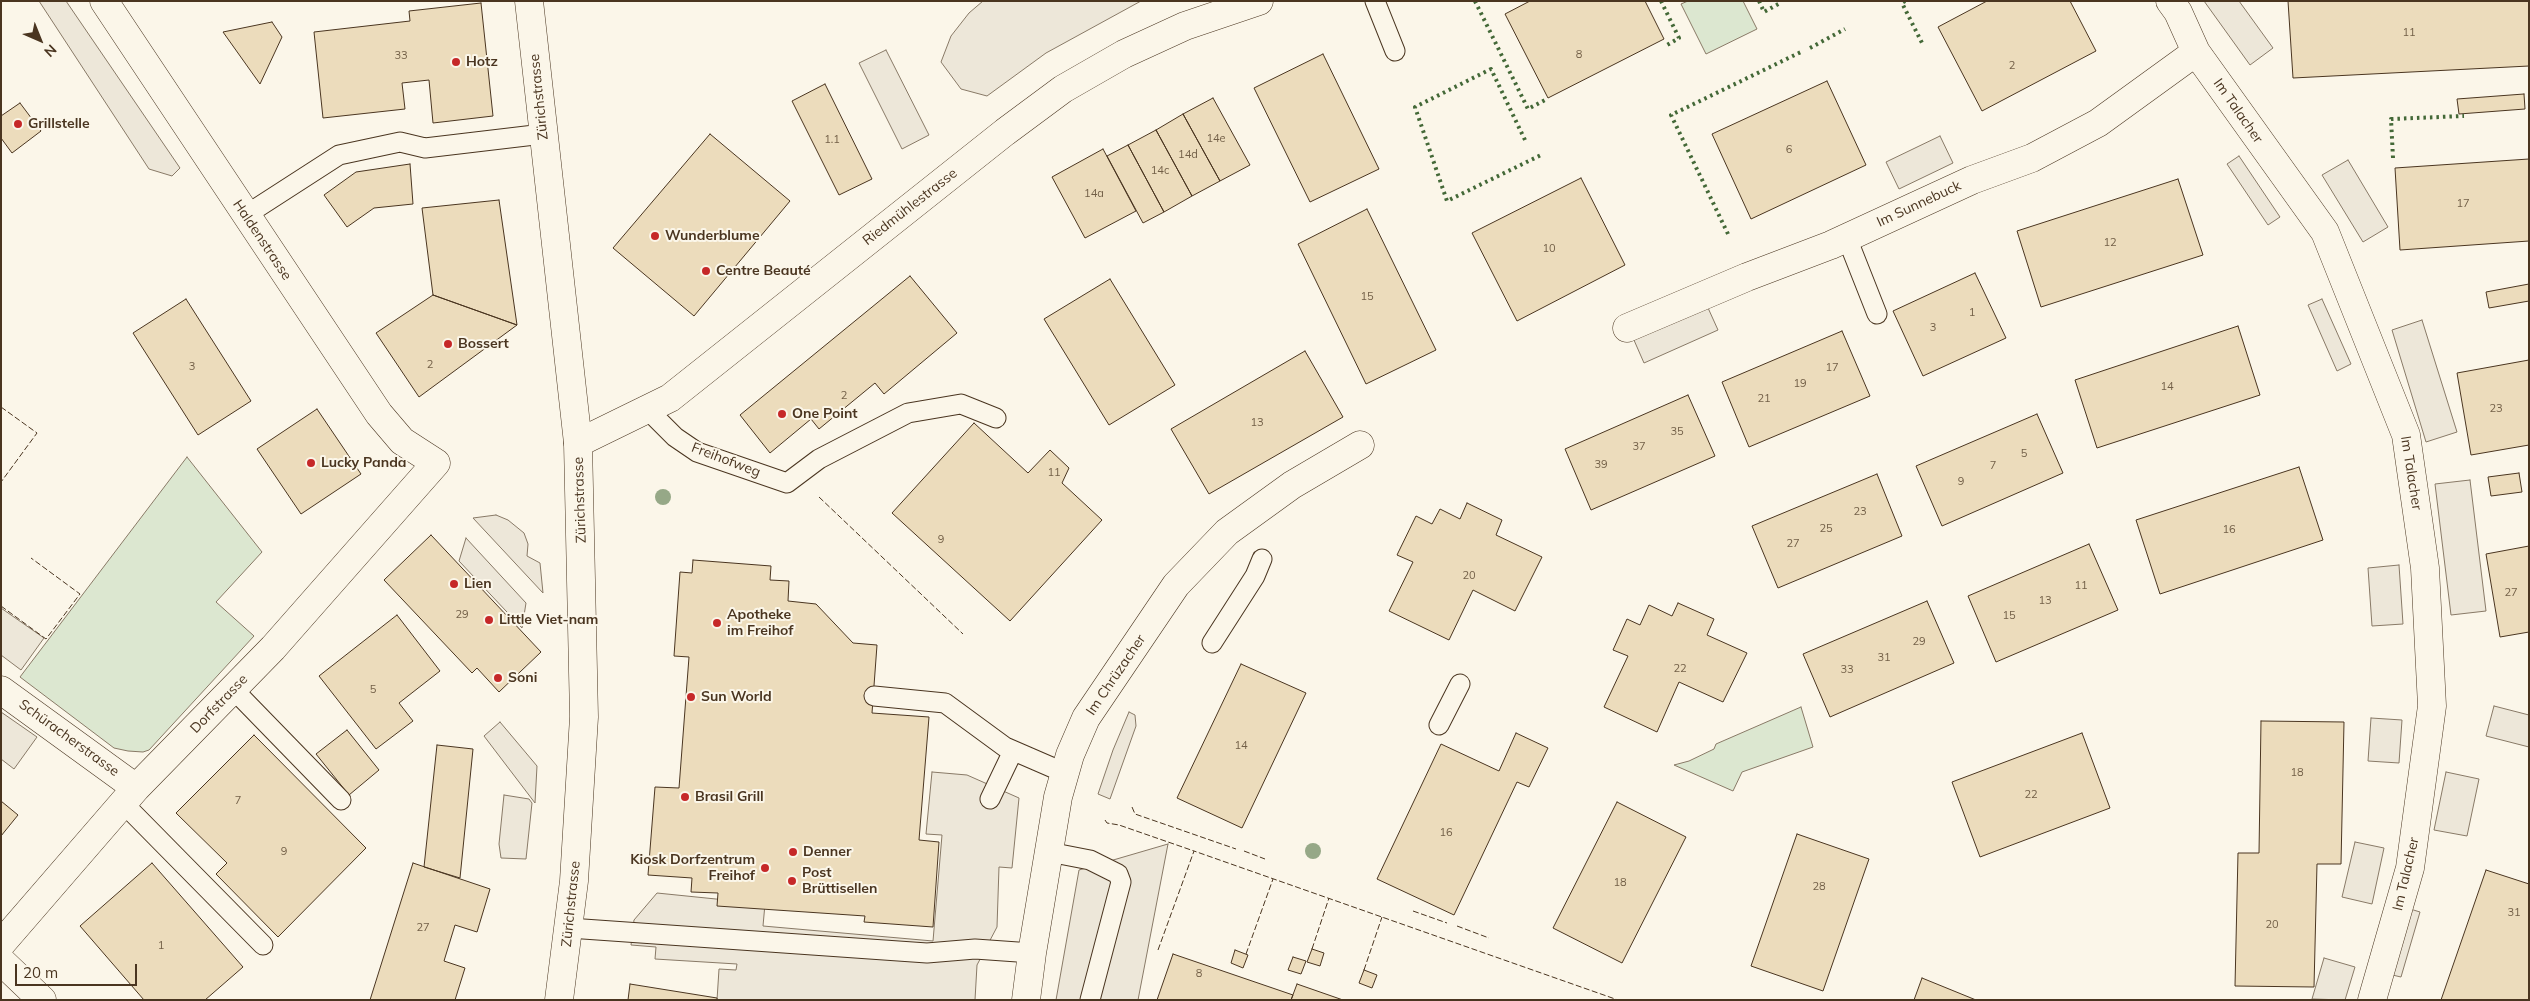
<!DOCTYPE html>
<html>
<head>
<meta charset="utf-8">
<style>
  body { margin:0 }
  #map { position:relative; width:2530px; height:1001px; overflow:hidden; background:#fbf6e9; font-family:Mulish,sans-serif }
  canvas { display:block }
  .frame { position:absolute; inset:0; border:2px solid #4a3520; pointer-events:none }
  .north { position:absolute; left:15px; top:15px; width:50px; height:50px; -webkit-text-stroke:4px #fbf6e9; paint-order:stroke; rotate:136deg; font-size:14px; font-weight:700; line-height:20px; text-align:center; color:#4a3520 }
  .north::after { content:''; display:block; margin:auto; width:18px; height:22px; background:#4a3520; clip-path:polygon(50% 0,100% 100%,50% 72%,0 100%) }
  .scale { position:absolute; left:15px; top:964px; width:122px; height:22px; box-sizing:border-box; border:2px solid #4a3520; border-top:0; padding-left:6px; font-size:15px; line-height:18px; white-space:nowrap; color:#4a3520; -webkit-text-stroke:4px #fbf6e9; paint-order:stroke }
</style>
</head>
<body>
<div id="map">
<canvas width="2530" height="1001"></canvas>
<div class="frame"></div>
<div class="north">N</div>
<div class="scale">20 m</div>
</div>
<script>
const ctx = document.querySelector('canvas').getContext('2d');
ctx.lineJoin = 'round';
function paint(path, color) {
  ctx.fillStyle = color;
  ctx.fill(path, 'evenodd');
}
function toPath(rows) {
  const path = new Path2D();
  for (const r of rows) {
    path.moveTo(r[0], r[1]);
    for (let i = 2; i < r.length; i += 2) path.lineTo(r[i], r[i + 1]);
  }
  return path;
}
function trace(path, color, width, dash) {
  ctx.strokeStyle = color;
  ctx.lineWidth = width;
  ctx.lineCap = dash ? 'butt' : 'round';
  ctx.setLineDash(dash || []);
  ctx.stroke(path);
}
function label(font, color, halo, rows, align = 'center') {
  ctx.font = font + ' Mulish,sans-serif';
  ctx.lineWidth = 4;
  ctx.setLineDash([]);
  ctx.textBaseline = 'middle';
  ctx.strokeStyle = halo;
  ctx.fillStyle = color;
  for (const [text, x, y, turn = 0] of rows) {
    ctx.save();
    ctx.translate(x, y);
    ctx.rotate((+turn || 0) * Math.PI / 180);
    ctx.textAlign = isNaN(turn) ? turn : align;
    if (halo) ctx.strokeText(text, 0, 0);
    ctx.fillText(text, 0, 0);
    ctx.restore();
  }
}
const green = toPath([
  [1688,1,1743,1,1757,29,1706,54,1681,4,1688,1],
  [187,457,262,552,216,602,254,636,149,750,143,752,128,751,114,748,20,677,187,457],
  [1801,707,1813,747,1742,772,1733,791,1674,765,1689,761,1714,749,1716,744,1801,707]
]);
paint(green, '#dce7d0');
trace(green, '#887966', 1);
const parking = toPath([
  [39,1,66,1,180,168,172,176,149,169,39,1],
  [983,1,1141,1,1046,53,987,96,961,89,941,62,951,36,969,13,983,1],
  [2204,1,2239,1,2273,48,2250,65,2204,1],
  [886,50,929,135,902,149,859,63,886,50],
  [1940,136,1953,163,1899,189,1886,162,1940,136],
  [2239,156,2280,217,2268,225,2227,164,2239,156],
  [2348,160,2388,227,2363,242,2322,175,2348,160],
  [1704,299,1718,330,1644,363,1630,331,1704,299],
  [2322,299,2351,364,2337,371,2308,305,2322,299],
  [2422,320,2457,432,2426,442,2392,330,2422,320],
  [2470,480,2486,611,2451,615,2435,484,2470,480],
  [496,515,508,520,524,533,528,544,527,556,540,563,543,593,473,518,496,515],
  [466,538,526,603,522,628,459,561,466,538],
  [2399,565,2403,624,2372,626,2368,568,2399,565],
  [1,608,44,638,21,670,1,655,1,608],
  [2494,706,2529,715,2529,747,2486,736,2494,706],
  [1,712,37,737,14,769,1,759,1,712],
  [1129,712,1135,715,1136,726,1110,799,1098,794,1113,750,1129,712],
  [2371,718,2402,720,2399,763,2368,761,2371,718],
  [500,722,537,766,535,803,484,736,500,722],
  [932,772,967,775,1019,798,1012,868,999,867,997,927,977,965,975,1000,717,1000,719,969,736,970,737,964,655,959,656,947,631,945,634,920,657,893,765,904,763,926,933,941,942,835,926,834,932,772],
  [2446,772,2479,779,2467,836,2434,830,2446,772],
  [504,795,529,799,532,803,526,859,501,858,499,844,504,795],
  [2355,842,2384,848,2372,904,2342,897,2355,842],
  [1168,844,1138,1000,1056,1000,1079,870,1168,844],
  [2407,908,2420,912,2401,977,2388,974,2407,908],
  [2324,958,2355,967,2345,1000,2312,999,2324,958]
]);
paint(parking, '#ede7d9');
trace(parking, '#887966', 1);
const building = toPath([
  [1530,1,1645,1,1664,39,1548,98,1505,14,1530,1],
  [1987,1,2070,1,2096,51,1982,111,1938,27,1987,1],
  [2288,1,2529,1,2529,66,2293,78,2288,1],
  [481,3,493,116,433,123,429,80,402,83,405,109,323,118,314,32,410,21,409,11,481,3],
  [272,22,282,37,260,84,223,32,272,22],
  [1323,54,1379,169,1310,202,1254,88,1323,54],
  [1827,81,1866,165,1751,219,1712,134,1827,81],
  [825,84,872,179,839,195,792,101,825,84],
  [2524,94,2525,109,2459,114,2457,99,2524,94],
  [1213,98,1250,165,1220,181,1183,114,1213,98],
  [20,103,41,131,12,153,1,138,1,116,20,103],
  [1183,114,1220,181,1192,196,1156,130,1183,114],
  [1156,130,1192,196,1164,212,1128,145,1156,130],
  [710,134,790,201,694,316,613,248,710,134],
  [1128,145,1164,212,1143,223,1107,156,1128,145],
  [1103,149,1136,211,1085,238,1052,177,1103,149],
  [2529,159,2529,241,2400,250,2395,168,2529,159],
  [410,164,413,204,374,208,347,227,324,195,356,172,410,164],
  [1581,178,1625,265,1517,321,1472,233,1581,178],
  [2178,179,2203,255,2041,307,2017,231,2178,179],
  [499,200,517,325,433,295,422,208,499,200],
  [1367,209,1436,350,1366,384,1298,244,1367,209],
  [1975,273,2006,338,1923,376,1893,311,1975,273],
  [910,276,957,333,884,394,875,383,819,429,811,419,770,453,740,415,910,276],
  [1110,279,1175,385,1109,425,1044,319,1110,279],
  [2529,284,2529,301,2489,308,2486,292,2529,284],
  [433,295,517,325,419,397,376,333,433,295],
  [186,299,251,401,198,435,133,333,186,299],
  [2238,326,2260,395,2097,448,2075,380,2238,326],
  [1842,331,1870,396,1749,447,1722,382,1842,331],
  [1305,351,1343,417,1209,494,1171,429,1305,351],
  [2529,360,2529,445,2471,455,2457,373,2529,360],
  [1688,395,1715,456,1591,510,1565,449,1688,395],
  [317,409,361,474,301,514,257,449,317,409],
  [2037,414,2063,473,1942,526,1916,466,2037,414],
  [974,423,1028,473,1050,450,1069,468,1062,483,1102,520,1010,621,892,513,974,423],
  [2299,467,2323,540,2160,594,2136,520,2299,467],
  [2519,473,2522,492,2491,496,2488,477,2519,473],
  [1877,474,1902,536,1778,588,1752,526,1877,474],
  [1467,503,1502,520,1496,535,1542,557,1515,611,1473,590,1449,640,1389,611,1413,562,1397,555,1416,516,1432,524,1440,509,1460,519,1467,503],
  [431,535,541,652,499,692,477,668,472,673,384,580,431,535],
  [2089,544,2118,610,1996,662,1968,596,2089,544],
  [2529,546,2529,632,2500,637,2486,554,2529,546],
  [693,560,771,566,770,580,789,581,788,601,816,604,853,643,877,645,872,713,929,717,919,840,939,842,933,927,864,922,865,916,717,906,718,893,691,892,692,878,648,875,655,787,679,788,689,657,674,656,680,572,692,573,693,560],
  [1927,601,1954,663,1830,717,1803,654,1927,601],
  [1678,603,1714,619,1707,635,1747,653,1723,702,1679,682,1657,732,1604,707,1628,656,1613,650,1627,619,1640,625,1649,605,1672,616,1678,603],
  [397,615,440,671,399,703,413,721,376,749,319,676,397,615],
  [1241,664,1306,693,1242,828,1177,798,1241,664],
  [2261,721,2344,722,2341,864,2317,864,2314,987,2235,986,2238,853,2259,853,2261,721],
  [347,730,379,770,349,795,316,754,347,730],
  [1516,733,1548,748,1529,787,1517,782,1454,915,1377,879,1441,744,1499,771,1516,733],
  [2082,733,2110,808,1980,857,1952,782,2082,733],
  [254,735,366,848,278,937,216,874,227,863,176,813,254,735],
  [437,745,473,749,460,878,424,867,437,745],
  [1,801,18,815,1,836,1,801],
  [1617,802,1686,837,1622,963,1553,928,1617,802],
  [1797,834,1869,859,1823,991,1751,966,1797,834],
  [152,863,243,967,205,1000,144,1000,80,926,152,863],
  [413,863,490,889,477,932,455,925,444,961,465,968,455,1000,370,1000,413,863],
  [2486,870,2529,884,2529,1000,2441,1000,2486,870],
  [1312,949,1324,953,1320,966,1307,962,1312,949],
  [1235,950,1248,955,1243,968,1231,963,1235,950],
  [1173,954,1293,995,1291,1000,1157,1000,1173,954],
  [1293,957,1306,961,1301,974,1288,970,1293,957],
  [1364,970,1377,975,1372,988,1359,983,1364,970],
  [1922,978,1976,1000,1914,1000,1922,978],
  [630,984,717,998,717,1000,628,1000,630,984],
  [1297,984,1343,1000,1291,1000,1297,984]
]);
paint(building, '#ecdcbc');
trace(building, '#4a3520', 1);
const service = toPath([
  [1375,1,1395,51],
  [246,215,339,155,400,142,425,148,543,134],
  [1847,238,1877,314],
  [648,410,675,437,697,452,787,483,819,459,908,413,961,404,996,418],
  [1212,643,1255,576,1262,559],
  [233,689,341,800],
  [874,696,945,703,1005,747,1065,773],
  [1439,725,1460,684],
  [990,799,1013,751],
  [123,803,263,945],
  [1049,852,1090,860,1118,874,1121,882,1090,1000],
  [569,928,927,953,975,949,1032,953]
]);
const minor = toPath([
  [2170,1,2178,12,2196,52,2325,232,2406,435,2425,568,2432,706,2410,868,2372,1000],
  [1627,328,1747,277,1831,245,1972,180,2032,158,2098,123,2196,52],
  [1,690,136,788],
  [1,944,136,788,273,648,436,463,402,441,379,414,104,1],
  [1,961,42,1000],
  [1026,1000,1032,953,1058,797,1070,755,1086,718,1176,585,1227,532,1292,485,1360,445]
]);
const tertiary = toPath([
  [578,443,670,398,1005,132,1063,89,1124,54,1185,26,1259,1]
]);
const primary = toPath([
  [529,1,578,443,584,717,574,881,559,1000]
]);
trace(service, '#4a3520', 21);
trace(minor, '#4a3520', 29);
trace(tertiary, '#4a3520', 29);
trace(primary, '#4a3520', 29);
trace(service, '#fbf6e9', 19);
trace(minor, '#fbf6e9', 28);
trace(tertiary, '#fbf6e9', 28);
trace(primary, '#fbf6e9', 28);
trace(toPath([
  [1475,1,1528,109,1545,100],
  [1661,1,1679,38,1667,45],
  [1759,1,1764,12,1780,3],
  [1905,1,1902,3,1922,43],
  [1810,48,1845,29],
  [1525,140,1491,69,1415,107,1447,201,1541,155],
  [2393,158,2391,119,2464,116],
  [1728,234,1671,115,1801,52]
]), '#436837', 4, [2.5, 4]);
trace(toPath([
  [1,407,37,433,1,482],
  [819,497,963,634],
  [1,606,46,639,80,594,31,558],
  [1132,807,1135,814,1236,849],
  [1105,820,1107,823,1119,825,1194,851],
  [1244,851,1265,859],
  [1413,911,1447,923],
  [1457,926,1489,938],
  [1312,949,1329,898],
  [1158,950,1194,851,1618,1000],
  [1246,954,1273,879],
  [1364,970,1382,917]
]), '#4a3520', 1, [6, 2.5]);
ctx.fillStyle = '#96a887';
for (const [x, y] of [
  [663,497],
  [1313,851]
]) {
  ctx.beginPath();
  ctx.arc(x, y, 8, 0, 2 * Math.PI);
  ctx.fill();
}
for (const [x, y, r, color] of [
  [456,62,5,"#c62828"],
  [18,124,5,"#c62828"],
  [655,236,5,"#c62828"],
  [706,271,5,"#c62828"],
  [448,344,5,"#c62828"],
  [782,414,5,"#c62828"],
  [311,463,5,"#c62828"],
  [454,584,5,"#c62828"],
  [489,620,5,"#c62828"],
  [717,623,5,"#c62828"],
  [498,678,5,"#c62828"],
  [691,697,5,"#c62828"],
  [685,797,5,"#c62828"],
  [793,852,5,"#c62828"],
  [765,868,5,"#c62828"],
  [792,881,5,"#c62828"]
]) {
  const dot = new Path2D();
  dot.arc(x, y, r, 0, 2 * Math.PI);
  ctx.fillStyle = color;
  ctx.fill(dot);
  trace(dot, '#fbf6e9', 2);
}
label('11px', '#725f47', null, [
  ["11",2409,33],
  ["8",1579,55],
  ["33",401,56],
  ["2",2012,66],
  ["14e",1216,139],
  ["1.1",832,140],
  ["6",1789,150],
  ["14d",1188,155],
  ["14c",1160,171],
  ["14a",1094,194],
  ["17",2463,204],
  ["12",2110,243],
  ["10",1549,249],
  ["15",1367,297],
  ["1",1972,313],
  ["3",1933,328],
  ["2",430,365],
  ["3",192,367],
  ["17",1832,368],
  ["19",1800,384],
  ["14",2167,387],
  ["2",844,396],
  ["21",1764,399],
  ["23",2496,409],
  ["13",1257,423],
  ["35",1677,432],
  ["37",1639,447],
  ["5",2024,454],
  ["39",1601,465],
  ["7",1993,466],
  ["11",1054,473],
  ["9",1961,482],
  ["23",1860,512],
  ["25",1826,529],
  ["16",2229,530],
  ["9",941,540],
  ["27",1793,544],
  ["20",1469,576],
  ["11",2081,586],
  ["27",2511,593],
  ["13",2045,601],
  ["29",462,615],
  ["15",2009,616],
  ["29",1919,642],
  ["31",1884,658],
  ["22",1680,669],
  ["33",1847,670],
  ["5",373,690],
  ["14",1241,746],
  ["18",2297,773],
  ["22",2031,795],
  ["7",238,801],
  ["16",1446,833],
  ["9",284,852],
  ["18",1620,883],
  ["28",1819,887],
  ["31",2514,913],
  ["20",2272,925],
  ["27",423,928],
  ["1",161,946],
  ["8",1199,974]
]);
label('bold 14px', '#4a3520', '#fbf6e9', [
  ["Hotz",466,62],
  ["Grillstelle",28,124],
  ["Wunderblume",665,236],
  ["Centre Beauté",716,271],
  ["Bossert",458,344],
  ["One Point",792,414],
  ["Lucky Panda",321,463],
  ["Lien",464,584],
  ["Apotheke",727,615],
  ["im Freihof",727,631],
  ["Little Viet-nam",499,620],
  ["Soni",508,678],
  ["Sun World",701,697],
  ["Brasil Grill",695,797],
  ["Denner",803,852],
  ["Kiosk Dorfzentrum",755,860,"right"],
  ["Freihof",755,876,"right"],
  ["Post",802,873],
  ["Brüttisellen",802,889]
], 'left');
label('14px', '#4a3520', '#fbf6e9', [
  ["Zürichstrasse",539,97,-96],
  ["Im Talacher",2238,111,55],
  ["Im Sunnebuck",1919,204,-25],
  ["Riedmühlestrasse",910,207,-38],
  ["Haldenstrasse",262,240,56],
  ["Freihofweg",726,460,21],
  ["Im Talacher",2411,473,81],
  ["Zürichstrasse",580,500,-92],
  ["Im Chrüzacher",1116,675,-56],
  ["Dorfstrasse",219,704,-46],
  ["Schüracherstrasse",69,738,36],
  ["Im Talacher",2406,874,-77],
  ["Zürichstrasse",571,904,-84]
]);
</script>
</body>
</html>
